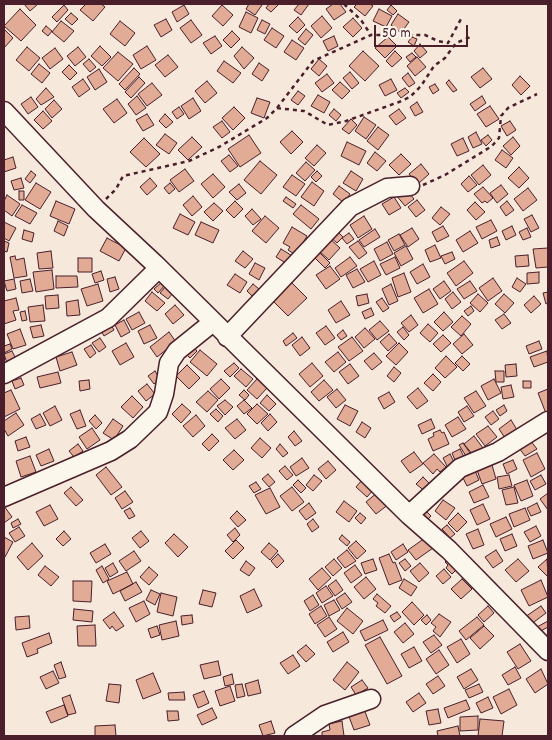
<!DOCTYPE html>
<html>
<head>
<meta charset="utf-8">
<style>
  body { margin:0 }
  #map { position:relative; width:552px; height:740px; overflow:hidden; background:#f6e8db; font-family:Dekko,sans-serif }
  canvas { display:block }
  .frame { position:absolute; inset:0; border:5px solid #4a1f2b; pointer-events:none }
  .scale { position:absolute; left:374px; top:25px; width:94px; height:22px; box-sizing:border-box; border:2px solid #4a1f2b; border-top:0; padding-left:6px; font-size:15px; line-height:18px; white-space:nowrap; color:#4a1f2b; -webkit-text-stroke:4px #fbf7ec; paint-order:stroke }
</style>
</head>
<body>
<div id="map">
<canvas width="552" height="740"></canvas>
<div class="frame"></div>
<div class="scale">50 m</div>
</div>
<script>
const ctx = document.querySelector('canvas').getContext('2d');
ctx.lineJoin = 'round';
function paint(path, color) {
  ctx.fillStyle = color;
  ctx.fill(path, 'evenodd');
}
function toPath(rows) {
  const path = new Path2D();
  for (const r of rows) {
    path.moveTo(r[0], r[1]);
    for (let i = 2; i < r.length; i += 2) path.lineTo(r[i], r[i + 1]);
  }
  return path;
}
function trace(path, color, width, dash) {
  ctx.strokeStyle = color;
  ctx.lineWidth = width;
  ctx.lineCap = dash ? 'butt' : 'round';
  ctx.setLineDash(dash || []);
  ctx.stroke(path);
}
const building = toPath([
  [24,4,38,4,30,11,24,4],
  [86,4,101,4,105,7,93,21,80,10,86,4],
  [249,4,260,4,262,5,255,15,246,9,249,4],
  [269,4,279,4,271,12,266,8,269,4],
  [299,4,309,4,301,15,294,10,299,4],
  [333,4,340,4,346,12,334,20,326,9,333,4],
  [357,4,370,4,373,6,365,16,354,7,357,4],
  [64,5,68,10,57,22,52,17,64,5],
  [184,5,189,14,177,22,172,12,184,5],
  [222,5,233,15,223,26,212,16,222,5],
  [391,5,397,11,393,15,387,10,391,5],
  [20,9,36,25,21,41,4,26,20,9],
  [379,9,392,16,386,27,373,21,379,9],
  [246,12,258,18,251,33,239,27,246,12],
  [71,13,78,19,72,25,65,19,71,13],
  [398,14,409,22,401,33,391,25,398,14],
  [322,16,332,28,321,38,311,26,322,16],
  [298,17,305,25,297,33,289,26,298,17],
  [353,18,362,28,353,37,343,27,353,18],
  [166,19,172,30,161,37,154,25,166,19],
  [191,20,202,35,191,43,180,28,191,20],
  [262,20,270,24,265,34,257,30,262,20],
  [61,21,74,31,64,42,52,32,61,21],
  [120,21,135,33,125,46,110,34,120,21],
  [46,26,52,31,48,36,42,31,46,26],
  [272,28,284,36,276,48,264,40,272,28],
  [4,29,13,38,4,48,4,29],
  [306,29,313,35,305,45,298,39,306,29],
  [232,31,240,39,231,48,223,40,232,31],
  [215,36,222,46,211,54,203,43,215,36],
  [334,36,338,46,328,51,323,41,334,36],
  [388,37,397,46,385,58,375,48,388,37],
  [412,37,417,39,414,46,408,42,412,37],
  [292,40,304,48,296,60,284,52,292,40],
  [420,44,427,52,420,58,414,51,420,44],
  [100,46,111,57,102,66,91,56,100,46],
  [147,46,156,60,141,69,133,55,147,46],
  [27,47,40,58,29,71,16,60,27,47],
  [78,47,86,57,75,66,67,56,78,47],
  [242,47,254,58,244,69,234,56,242,47],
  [55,48,63,59,50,69,42,58,55,48],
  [363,51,379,66,365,81,349,66,363,51],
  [395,51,402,58,392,67,386,61,395,51],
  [118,52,133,64,118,81,103,68,118,52],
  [412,53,416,57,410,62,406,57,412,53],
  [168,55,178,67,165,77,155,65,168,55],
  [417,57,426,67,415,76,407,66,417,57],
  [89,59,96,67,90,72,83,64,89,59],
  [319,59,327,66,319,76,311,69,319,59],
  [224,61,241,73,233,83,217,71,224,61],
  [259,63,269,70,262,81,252,74,259,63],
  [39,64,50,73,42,83,31,74,39,64],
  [69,65,77,73,70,80,62,72,69,65],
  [134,68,140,74,125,90,119,84,134,68],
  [483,68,492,79,480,88,471,77,483,68],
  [99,69,107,82,95,90,87,77,99,69],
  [350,72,359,83,352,89,343,78,350,72],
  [408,73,415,83,409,87,402,78,408,73],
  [327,74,334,83,322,92,315,83,327,74],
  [520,76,530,86,521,95,512,85,520,76],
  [139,77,145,83,131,98,125,92,139,77],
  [83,79,90,89,79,97,72,87,83,79],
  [391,79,397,90,385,96,379,85,391,79],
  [449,80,457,90,453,92,446,83,449,80],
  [207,81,217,93,205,103,195,91,207,81],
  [340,82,350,91,342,99,332,90,340,82],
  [152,83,162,95,147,106,138,94,152,83],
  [435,84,439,90,433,94,429,87,435,84],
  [46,88,54,97,41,105,36,99,46,88],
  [405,88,409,92,401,98,397,93,405,88],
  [298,91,305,96,298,105,291,100,298,91],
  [318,95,330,102,324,113,311,106,318,95],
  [137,96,146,108,136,115,128,104,137,96],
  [482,96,486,103,475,111,470,104,482,96],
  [31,97,38,107,28,114,21,104,31,97],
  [193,98,201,111,189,119,181,106,193,98],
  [257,98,270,102,264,118,251,113,257,98],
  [117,99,127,113,114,123,103,109,117,99],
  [54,100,62,109,52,118,45,109,54,100],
  [417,102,423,112,415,116,410,107,417,102],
  [490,106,499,119,486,127,477,114,490,106],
  [179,107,184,114,177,119,172,112,179,107],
  [234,107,245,118,233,130,222,118,234,107],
  [334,109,341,115,336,121,329,115,334,109],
  [399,109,406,118,396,125,389,116,399,109],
  [43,111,52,121,43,129,34,120,43,111],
  [147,114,154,125,143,131,136,120,147,114],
  [165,114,173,122,166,128,159,121,165,114],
  [364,117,376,125,366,139,355,131,364,117],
  [351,119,357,125,349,134,342,129,351,119],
  [222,121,230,132,222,138,213,127,222,121],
  [510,121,516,130,507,136,501,126,510,121],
  [378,127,389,135,378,150,367,141,378,127],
  [292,131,303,142,291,154,280,142,292,131],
  [476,132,482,144,473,148,468,137,476,132],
  [165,134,177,143,169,154,156,145,165,134],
  [249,135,261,153,240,167,228,149,249,135],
  [488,135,492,140,486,146,481,140,488,135],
  [192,137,202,147,188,160,178,150,192,137],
  [513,137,520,146,511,155,503,146,513,137],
  [144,138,160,154,146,167,130,152,144,138],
  [463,138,469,151,457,156,451,144,463,138],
  [347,142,366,151,359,165,341,156,347,142],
  [317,145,326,153,314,166,305,158,317,145],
  [502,150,513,158,506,168,495,160,502,150],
  [375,152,386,161,377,171,367,163,375,152],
  [401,154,411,164,399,175,389,165,401,154],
  [229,155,238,166,230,172,221,161,229,155],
  [13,157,16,168,4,172,4,160,13,157],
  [260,161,277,175,261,194,244,180,260,161],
  [306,162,315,170,305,181,296,173,306,162],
  [421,164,429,174,418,184,409,174,421,164],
  [483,165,491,175,479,185,471,175,483,165],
  [519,167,529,178,519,188,508,178,519,167],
  [185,169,194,181,179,192,170,180,185,169],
  [31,171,36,175,30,183,25,179,31,171],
  [317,171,322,176,316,182,311,177,317,171],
  [351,171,363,179,356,191,343,183,351,171],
  [213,174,225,187,213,198,201,184,213,174],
  [292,175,305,184,296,196,283,187,292,175],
  [469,176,477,185,468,192,461,184,469,176],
  [21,178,24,188,14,190,11,181,21,178],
  [150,178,157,186,147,195,140,187,150,178],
  [312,182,324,191,314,206,301,197,312,182],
  [36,183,51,192,40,209,25,200,36,183],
  [170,183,175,189,169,194,164,188,170,183],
  [239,184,246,193,237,200,229,192,239,184],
  [501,185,508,194,497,203,490,193,501,185],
  [339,186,350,194,344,203,333,194,339,186],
  [405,187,414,199,405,206,396,195,405,187],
  [483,187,493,198,487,203,485,201,482,203,474,194,483,187],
  [528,188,537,200,523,211,514,199,528,188],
  [19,191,24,191,24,200,19,200,19,191],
  [7,195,20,204,12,216,4,210,4,201,7,195],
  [193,196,202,207,192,216,183,205,193,196],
  [286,197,296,204,293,208,283,201,286,197],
  [394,197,401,208,389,215,382,204,394,197],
  [417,200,425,210,416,217,408,207,417,200],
  [56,201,75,209,69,224,50,216,56,201],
  [235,201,243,209,234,218,226,210,235,201],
  [507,201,514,210,506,216,500,207,507,201],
  [475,202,485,212,476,220,467,210,475,202],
  [214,203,223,211,213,221,204,212,214,203],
  [22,205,37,213,30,224,15,216,22,205],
  [301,205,319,219,311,229,293,214,301,205],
  [441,207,450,214,440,225,432,218,441,207],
  [252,209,261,219,253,225,245,216,252,209],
  [180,214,195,222,188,235,173,228,180,214],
  [532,215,539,228,531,232,524,219,532,215],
  [265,216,279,228,266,243,252,231,265,216],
  [364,216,372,229,358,238,350,225,364,216],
  [491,220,497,231,482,239,476,227,491,220],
  [58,221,68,226,64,236,54,231,58,221],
  [4,222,16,228,9,241,4,238,4,222],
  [201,222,219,230,213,243,195,235,201,222],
  [443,226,449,236,437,242,432,232,443,226],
  [512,226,516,235,506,240,502,231,512,226],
  [292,227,307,236,296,255,288,250,290,247,283,243,292,227],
  [334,228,343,237,337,243,328,235,334,228],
  [412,228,419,239,408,247,400,235,412,228],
  [527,228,531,237,523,240,519,232,527,228],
  [375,229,380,237,364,247,359,240,375,229],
  [24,230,34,233,32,242,22,239,24,230],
  [470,231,478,243,463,252,456,240,470,231],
  [349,233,354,239,347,244,342,238,349,233],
  [399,234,405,245,394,251,388,240,399,234],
  [497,237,500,245,491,248,489,240,497,237],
  [107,238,126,248,119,261,100,251,107,238],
  [329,238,340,248,329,260,318,250,329,238],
  [4,241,9,243,7,252,4,251,4,241],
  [358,241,367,253,359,259,349,247,358,241],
  [387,242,393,254,380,261,374,249,387,242],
  [435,245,441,258,430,262,425,250,435,245],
  [406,246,413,259,401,266,394,253,406,246],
  [548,248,548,267,536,268,533,249,548,248],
  [281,249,294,257,289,265,276,257,281,249],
  [51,251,53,268,39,269,37,253,51,251],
  [243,251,253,259,245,268,235,261,243,251],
  [452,252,455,259,445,264,441,256,452,252],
  [320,253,330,263,325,268,315,258,320,253],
  [528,255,529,266,516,267,515,256,528,255],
  [15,256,16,260,24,258,27,276,14,278,10,257,15,256],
  [350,257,357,266,341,277,335,268,350,257],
  [395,257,400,268,386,275,380,264,395,257],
  [78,258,92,258,92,272,78,272,78,258],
  [374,261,381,275,368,282,360,269,374,261],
  [464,261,473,273,456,286,447,273,464,261],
  [255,263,265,268,259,280,249,274,255,263],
  [423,264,430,277,417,284,410,272,423,264],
  [330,266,340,279,326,289,316,275,330,266],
  [357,269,365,282,353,288,346,275,357,269],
  [52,270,54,289,36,292,33,272,52,270],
  [101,271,104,280,95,283,92,274,101,271],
  [539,272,539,283,527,284,527,273,539,272],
  [404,273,411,292,398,297,392,278,404,273],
  [235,274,247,282,240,293,227,285,235,274],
  [56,276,77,276,78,287,56,288,56,276],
  [115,277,119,289,110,292,107,279,115,277],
  [287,278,307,298,288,316,268,296,287,278],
  [493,278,502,291,488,301,479,288,493,278],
  [517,278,526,284,520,292,512,287,517,278],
  [14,279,16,289,7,291,4,281,14,279],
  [30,279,33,291,22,293,20,281,30,279],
  [444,281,451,291,440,299,433,289,444,281],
  [470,281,477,291,464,299,457,289,470,281],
  [162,282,165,285,158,293,154,289,162,282],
  [98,284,103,301,87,306,81,289,98,284],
  [253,284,259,289,252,296,247,291,253,284],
  [391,284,398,301,389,305,382,289,391,284],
  [165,287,173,293,168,299,160,293,165,287],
  [429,289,438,304,423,313,414,298,429,289],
  [152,292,165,303,157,311,145,301,152,292],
  [453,292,461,302,452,309,445,299,453,292],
  [548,292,548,303,546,304,543,293,548,292],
  [367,294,369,303,358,306,356,296,367,294],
  [478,294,488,303,480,312,470,303,478,294],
  [504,294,514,303,505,313,495,304,504,294],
  [58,295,59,308,46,309,45,296,58,295],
  [534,296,541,304,531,313,524,305,534,296],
  [16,298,19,310,13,311,16,320,4,324,4,301,16,298],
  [382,298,389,308,383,312,376,302,382,298],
  [78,300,80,315,67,316,66,302,78,300],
  [341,301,350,315,336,323,328,310,341,301],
  [43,305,45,321,30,322,28,307,43,305],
  [175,305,184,315,173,324,165,314,175,305],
  [471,306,474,311,468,316,464,311,471,306],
  [371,308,374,315,365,319,362,312,371,308],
  [25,311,27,320,22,321,20,312,25,311],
  [139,312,145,323,132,330,126,319,139,312],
  [444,312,453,322,443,331,434,322,444,312],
  [504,314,511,323,502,329,495,320,504,314],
  [411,315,418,325,409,332,401,323,411,315],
  [462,316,471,324,461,336,451,327,462,316],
  [124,320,130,332,121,337,115,325,124,320],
  [380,321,389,331,377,340,369,330,380,321],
  [110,323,114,330,104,336,100,329,110,323],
  [428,324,438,333,430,342,420,333,428,324],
  [41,325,44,336,33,338,30,327,41,325],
  [150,325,157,338,144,344,138,331,150,325],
  [326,326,335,338,325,345,316,333,326,326],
  [403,327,409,335,404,340,397,332,403,327],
  [365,328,375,339,364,348,355,337,365,328],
  [20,329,26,345,13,349,7,334,20,329],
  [343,330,347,336,341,340,337,335,343,330],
  [169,332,176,342,157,357,150,347,169,332],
  [293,333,297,338,286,346,283,341,293,333],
  [389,334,397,343,388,351,380,342,389,334],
  [464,334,473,345,462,354,453,344,464,334],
  [443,335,451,343,441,352,433,344,443,335],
  [302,337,310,348,300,356,292,345,302,337],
  [352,337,363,351,349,361,338,347,352,337],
  [100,338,106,347,99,352,92,343,100,338],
  [539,341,542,349,529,354,526,346,539,341],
  [126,343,134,357,120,365,112,351,126,343],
  [399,343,408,352,396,365,386,356,399,343],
  [10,344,12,349,4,353,4,346,10,344],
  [91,345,96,353,90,358,84,349,91,345],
  [193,346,197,351,190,358,185,353,193,346],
  [200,350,217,364,207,376,190,362,200,350],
  [12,351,16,359,7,363,4,354,12,351],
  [547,351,548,362,534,367,530,357,547,351],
  [72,352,77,365,60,371,56,357,72,352],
  [338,352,346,362,334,372,325,362,338,352],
  [374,353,382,362,372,370,364,361,374,353],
  [446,356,457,367,445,378,435,368,446,356],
  [462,356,470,364,463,371,455,363,462,356],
  [234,363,239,368,230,377,224,371,234,363],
  [312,363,323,376,310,387,299,374,312,363],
  [350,364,359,376,348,384,339,372,350,364],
  [516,364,517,376,506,377,505,365,516,364],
  [187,365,200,378,189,389,176,376,187,365],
  [394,367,401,373,394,382,387,376,394,367],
  [241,369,253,379,246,387,234,376,241,369],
  [155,371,160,379,154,384,148,376,155,371],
  [495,371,504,371,504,382,496,382,495,371],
  [58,372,61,383,40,388,37,377,58,372],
  [433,374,441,382,433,391,424,383,433,374],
  [21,378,24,385,15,389,12,381,21,378],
  [221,379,230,388,219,399,210,389,221,379],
  [257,379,267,388,257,399,247,390,257,379],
  [494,379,501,393,488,400,481,386,494,379],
  [89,380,90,389,80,391,79,381,89,380],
  [324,380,333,390,319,401,311,392,324,380],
  [523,381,531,381,531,388,523,388,523,381],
  [147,384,155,394,146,401,138,391,147,384],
  [511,385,514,397,503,399,501,387,511,385],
  [418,388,428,401,417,409,407,397,418,388],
  [337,389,346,400,336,408,327,397,337,389],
  [548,389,548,416,547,416,538,393,548,389],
  [11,390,20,409,4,417,4,393,11,390],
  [244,390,249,395,245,400,239,395,244,390],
  [208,391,218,400,207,412,196,402,208,391],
  [476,391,486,406,474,413,464,398,476,391],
  [389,392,395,402,384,409,378,398,389,392],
  [267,395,276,404,269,411,260,403,267,395],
  [132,396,143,407,133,418,121,407,132,396],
  [225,400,233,407,225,415,217,406,225,400],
  [244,400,252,408,244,414,237,406,244,400],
  [182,404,191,412,181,423,172,414,182,404],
  [257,404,268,414,257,424,247,414,257,404],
  [345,405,358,411,350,426,337,419,345,405],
  [504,405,507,411,500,416,496,410,504,405],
  [55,406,62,420,50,426,43,413,55,406],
  [467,406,474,416,464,422,458,412,467,406],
  [216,409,223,416,218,422,210,414,216,409],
  [80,410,86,426,77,429,70,414,80,410],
  [493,411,499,419,491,425,485,417,493,411],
  [16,413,24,425,8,436,4,429,4,421,16,413],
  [40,414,46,425,36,429,31,419,40,414],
  [270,414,277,422,268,431,261,423,270,414],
  [95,415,102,423,96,429,89,421,95,415],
  [196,415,205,426,193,437,183,426,196,415],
  [458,417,466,429,452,437,445,425,458,417],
  [113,419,123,426,114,440,103,433,113,419],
  [237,419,246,430,235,439,225,428,237,419],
  [431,419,435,428,422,434,418,425,431,419],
  [511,420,519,433,507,441,499,429,511,420],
  [362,422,371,428,365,438,356,432,362,422],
  [488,426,497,437,485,446,476,434,488,426],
  [92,428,100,440,87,449,79,437,92,428],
  [440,430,442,433,444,432,449,444,433,451,428,439,434,436,433,433,440,430],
  [294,431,302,441,295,446,288,437,294,431],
  [212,434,219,441,209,451,202,444,212,434],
  [474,436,483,448,473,455,464,444,474,436],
  [26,437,30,447,18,451,15,441,26,437],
  [260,438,271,448,262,458,251,448,260,438],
  [530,440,537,449,525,456,519,448,530,440],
  [463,443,470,453,466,456,459,445,463,443],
  [78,444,83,451,74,457,69,451,78,444],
  [280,444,288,453,283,457,276,449,280,444],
  [49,449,54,461,41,466,36,455,49,449],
  [460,449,466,461,457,465,452,453,460,449],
  [234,450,244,460,233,470,223,460,234,450],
  [414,452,423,464,410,473,401,461,414,452],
  [537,453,545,469,531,477,523,460,537,453],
  [434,454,446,467,440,472,437,469,433,474,423,463,434,454],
  [450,454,456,466,449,470,443,458,450,454],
  [30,456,36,472,21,477,16,461,30,456],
  [302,458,309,468,296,476,290,467,302,458],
  [513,460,517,469,507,474,503,464,513,460],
  [328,461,336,470,326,479,318,469,328,461],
  [492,465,496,479,482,484,477,470,492,465],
  [285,466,293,475,287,480,279,471,285,466],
  [473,466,479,480,467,486,460,472,473,466],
  [106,467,122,487,111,495,96,475,106,467],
  [268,474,275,482,269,487,262,479,268,474],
  [314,475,322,481,313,491,306,485,314,475],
  [509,475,512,486,499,489,497,477,509,475],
  [541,475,546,484,535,490,530,481,541,475],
  [423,477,432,486,426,492,416,484,423,477],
  [298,480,306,488,301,493,293,485,298,480],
  [362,480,373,490,367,497,356,487,362,480],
  [527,480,533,496,521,501,514,485,527,480],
  [256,482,261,489,254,493,249,486,256,482],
  [483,485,489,497,474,503,469,492,483,485],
  [71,487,83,500,76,506,64,493,71,487],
  [292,487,304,502,292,511,280,496,292,487],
  [514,487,518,503,506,505,502,490,514,487],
  [270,488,280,507,266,514,255,495,270,488],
  [125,491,133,502,122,509,115,498,125,491],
  [378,492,389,504,376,514,366,502,378,492],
  [548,493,548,510,540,499,548,493],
  [443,500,455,508,446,520,435,511,443,500],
  [344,501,357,511,349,522,336,512,344,501],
  [309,503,316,513,306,520,299,511,309,503],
  [537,503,541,512,531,516,527,508,537,503],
  [483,504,490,519,477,525,470,510,483,504],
  [50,505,58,519,44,526,36,512,50,505],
  [4,506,12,517,4,523,4,506],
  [130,508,135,516,129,519,124,511,130,508],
  [525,508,530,520,514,527,509,514,525,508],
  [425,510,431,516,424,523,418,517,425,510],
  [237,511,246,520,238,527,230,518,237,511],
  [360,513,366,518,361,524,355,518,360,513],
  [458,513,467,522,457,532,448,523,458,513],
  [506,517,512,529,496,537,490,524,506,517],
  [18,519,21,524,13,528,11,523,18,519],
  [313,519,319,527,312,532,307,524,313,519],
  [447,525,455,534,450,538,442,529,447,525],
  [536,526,541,536,530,542,524,532,536,526],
  [19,527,25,536,15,542,9,533,19,527],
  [235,528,240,535,233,542,227,535,235,528],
  [478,529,484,545,473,549,466,534,478,529],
  [64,531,71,539,63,546,56,539,64,531],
  [141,531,149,541,140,548,132,538,141,531],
  [174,534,188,547,178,557,165,543,174,534],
  [512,534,517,546,505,551,500,539,512,534],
  [342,535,350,542,347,546,339,539,342,535],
  [4,537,13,542,5,557,4,556,4,537],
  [425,538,433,548,416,560,408,550,425,538],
  [236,540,244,548,233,559,225,551,236,540],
  [543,540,548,553,533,559,528,546,543,540],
  [356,541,366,551,357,559,348,548,356,541],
  [32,543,43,556,28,570,17,557,32,543],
  [269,543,278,551,270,560,261,552,269,543],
  [105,544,111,554,96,563,90,553,105,544],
  [403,544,408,552,396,560,391,552,403,544],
  [347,550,356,561,345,568,337,558,347,550],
  [496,550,503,561,493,568,485,557,496,550],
  [134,551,141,561,126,571,119,561,134,551],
  [278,554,284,561,277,568,271,561,278,554],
  [389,554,393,563,395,562,402,580,389,585,379,558,389,554],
  [449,558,459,567,452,574,446,568,448,565,445,562,449,558],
  [334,559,342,568,333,576,325,567,334,559],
  [373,559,377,570,365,574,361,563,373,559],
  [405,559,411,566,405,571,399,563,405,559],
  [518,559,529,571,516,582,505,570,518,559],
  [547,559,548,575,547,576,538,567,547,559],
  [246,561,255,568,249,576,240,570,246,561],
  [113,563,118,572,110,577,105,568,113,563],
  [420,563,429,573,419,582,410,571,420,563],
  [355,565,362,575,351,583,344,573,355,565],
  [45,566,59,577,51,586,38,575,45,566],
  [102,566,109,579,103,583,96,570,102,566],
  [149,567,158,575,149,585,140,577,149,567],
  [322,568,331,578,318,590,309,579,322,568],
  [444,569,451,577,443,584,436,576,444,569],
  [127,572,133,584,113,594,107,581,127,572],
  [366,577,376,589,364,599,354,587,366,577],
  [404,579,417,587,411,596,399,588,404,579],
  [462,579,472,589,461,599,451,589,462,579],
  [336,580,343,590,335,596,328,586,336,580],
  [541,580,548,597,529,606,521,590,541,580],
  [73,581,92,581,91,602,73,601,73,581],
  [136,582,142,592,125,601,120,591,136,582],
  [326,586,333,596,322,603,316,593,326,586],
  [254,589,262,606,247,613,240,596,254,589],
  [151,590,160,594,155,605,146,600,151,590],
  [203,590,216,593,212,607,199,604,203,590],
  [161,593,177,597,173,616,157,612,161,593],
  [345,593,352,602,342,609,336,599,345,593],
  [377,594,391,606,385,613,376,606,378,603,373,599,377,594],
  [313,595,319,605,310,611,304,601,313,595],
  [334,600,340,610,329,616,324,605,334,600],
  [144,601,150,614,136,622,129,608,144,601],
  [412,602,424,615,414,625,402,612,412,602],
  [321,606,327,616,315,624,309,614,321,606],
  [488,606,494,613,484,622,478,615,488,606],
  [541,606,546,613,530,625,525,617,541,606],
  [347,608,363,621,353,634,337,621,347,608],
  [74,609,93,611,92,622,73,620,74,609],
  [114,612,124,626,116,631,112,626,110,629,103,620,114,612],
  [397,612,401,617,394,622,390,616,397,612],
  [439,614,451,622,440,637,433,631,436,627,431,623,439,614],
  [192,615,193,623,182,625,181,616,192,615],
  [427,615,431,620,426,625,421,620,427,615],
  [29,616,30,628,16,630,15,617,29,616],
  [329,617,337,629,325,637,317,625,329,617],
  [477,617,484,625,466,640,459,631,477,617],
  [383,620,388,630,365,641,360,631,383,620],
  [176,621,179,636,162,640,159,625,176,621],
  [548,621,548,627,539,632,537,627,548,621],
  [405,623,414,634,403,643,394,632,405,623],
  [95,625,96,646,78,646,77,626,95,625],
  [157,626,160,635,151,638,148,629,157,626],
  [484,626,494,636,480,649,470,638,484,626],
  [343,632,349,642,333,652,327,642,343,632],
  [49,633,52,643,37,649,38,653,27,657,22,643,49,633],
  [434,635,442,645,431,653,423,642,434,635],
  [380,637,402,676,387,684,365,645,380,637],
  [461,639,470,654,457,663,447,647,461,639],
  [520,644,531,661,518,669,507,652,520,644],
  [306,645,315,654,306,662,297,652,306,645],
  [414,647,422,661,409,668,401,654,414,647],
  [439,650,449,665,436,674,426,659,439,650],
  [293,655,300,666,288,674,280,663,293,655],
  [218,661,221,675,204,679,200,665,218,661],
  [61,662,66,677,59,679,54,665,61,662],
  [347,662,359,672,345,690,333,680,347,662],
  [515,667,521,678,508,685,502,675,515,667],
  [471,669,478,680,464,689,457,677,471,669],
  [541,669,548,684,535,693,526,679,541,669],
  [53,671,59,683,46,689,40,677,53,671],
  [153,673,161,692,143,699,136,680,153,673],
  [232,674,234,684,225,686,223,677,232,674],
  [438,676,445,686,433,694,426,684,438,676],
  [258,680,261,693,248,696,245,684,258,680],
  [362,680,368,688,356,695,351,687,362,680],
  [109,684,121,685,119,703,106,701,109,684],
  [242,684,245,696,237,698,235,685,242,684],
  [479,684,483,692,469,698,465,690,479,684],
  [230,686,235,701,220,706,215,691,230,686],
  [509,689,517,705,501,714,493,697,509,689],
  [204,691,209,703,198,708,193,695,204,691],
  [184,692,185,700,169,700,168,693,184,692],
  [419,693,426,703,413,712,406,702,419,693],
  [70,695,76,713,68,715,62,698,70,695],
  [488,697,493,708,481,713,476,703,488,697],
  [466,700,470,709,448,718,444,708,466,700],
  [64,705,68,716,51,723,46,712,64,705],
  [212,708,217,718,202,725,197,715,212,708],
  [364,709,370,725,354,730,348,714,364,709],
  [438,709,441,723,429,725,426,711,438,709],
  [167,711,178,711,179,720,168,721,167,711],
  [478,716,478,730,460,731,460,717,478,716],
  [480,719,504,721,502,736,478,736,480,719],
  [271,721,275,733,263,736,259,725,271,721],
  [342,721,344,736,322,736,322,732,330,730,329,724,342,721],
  [115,725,116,736,95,736,95,726,115,725],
  [458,726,460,736,438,736,437,731,458,726]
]);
paint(building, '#e1ab96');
trace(building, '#4a1f2b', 1);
const minor = toPath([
  [4,111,96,209,155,264,409,515,449,550,548,651],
  [227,337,350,207,387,188,410,186],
  [4,374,108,318,159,268],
  [4,497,111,451,130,439,158,412,164,394,169,363,177,351,213,322],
  [409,515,460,468,498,452,548,421],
  [294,736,325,715,371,699]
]);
trace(minor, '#4a1f2b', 21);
trace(toPath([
  [344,4,361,20,371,35],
  [277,108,304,111,328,125,346,121,399,102,410,97,421,86,434,66,445,58,456,43,473,36],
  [423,185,445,175,492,146,499,138,501,116,508,108,537,94],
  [106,199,116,189,123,176,189,161,219,147,267,118,277,108,313,61,371,35,425,35,438,41,448,43,461,19]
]), '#4a1f2b', 2.5, [4, 4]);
trace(minor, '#fbf7ec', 18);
</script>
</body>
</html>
